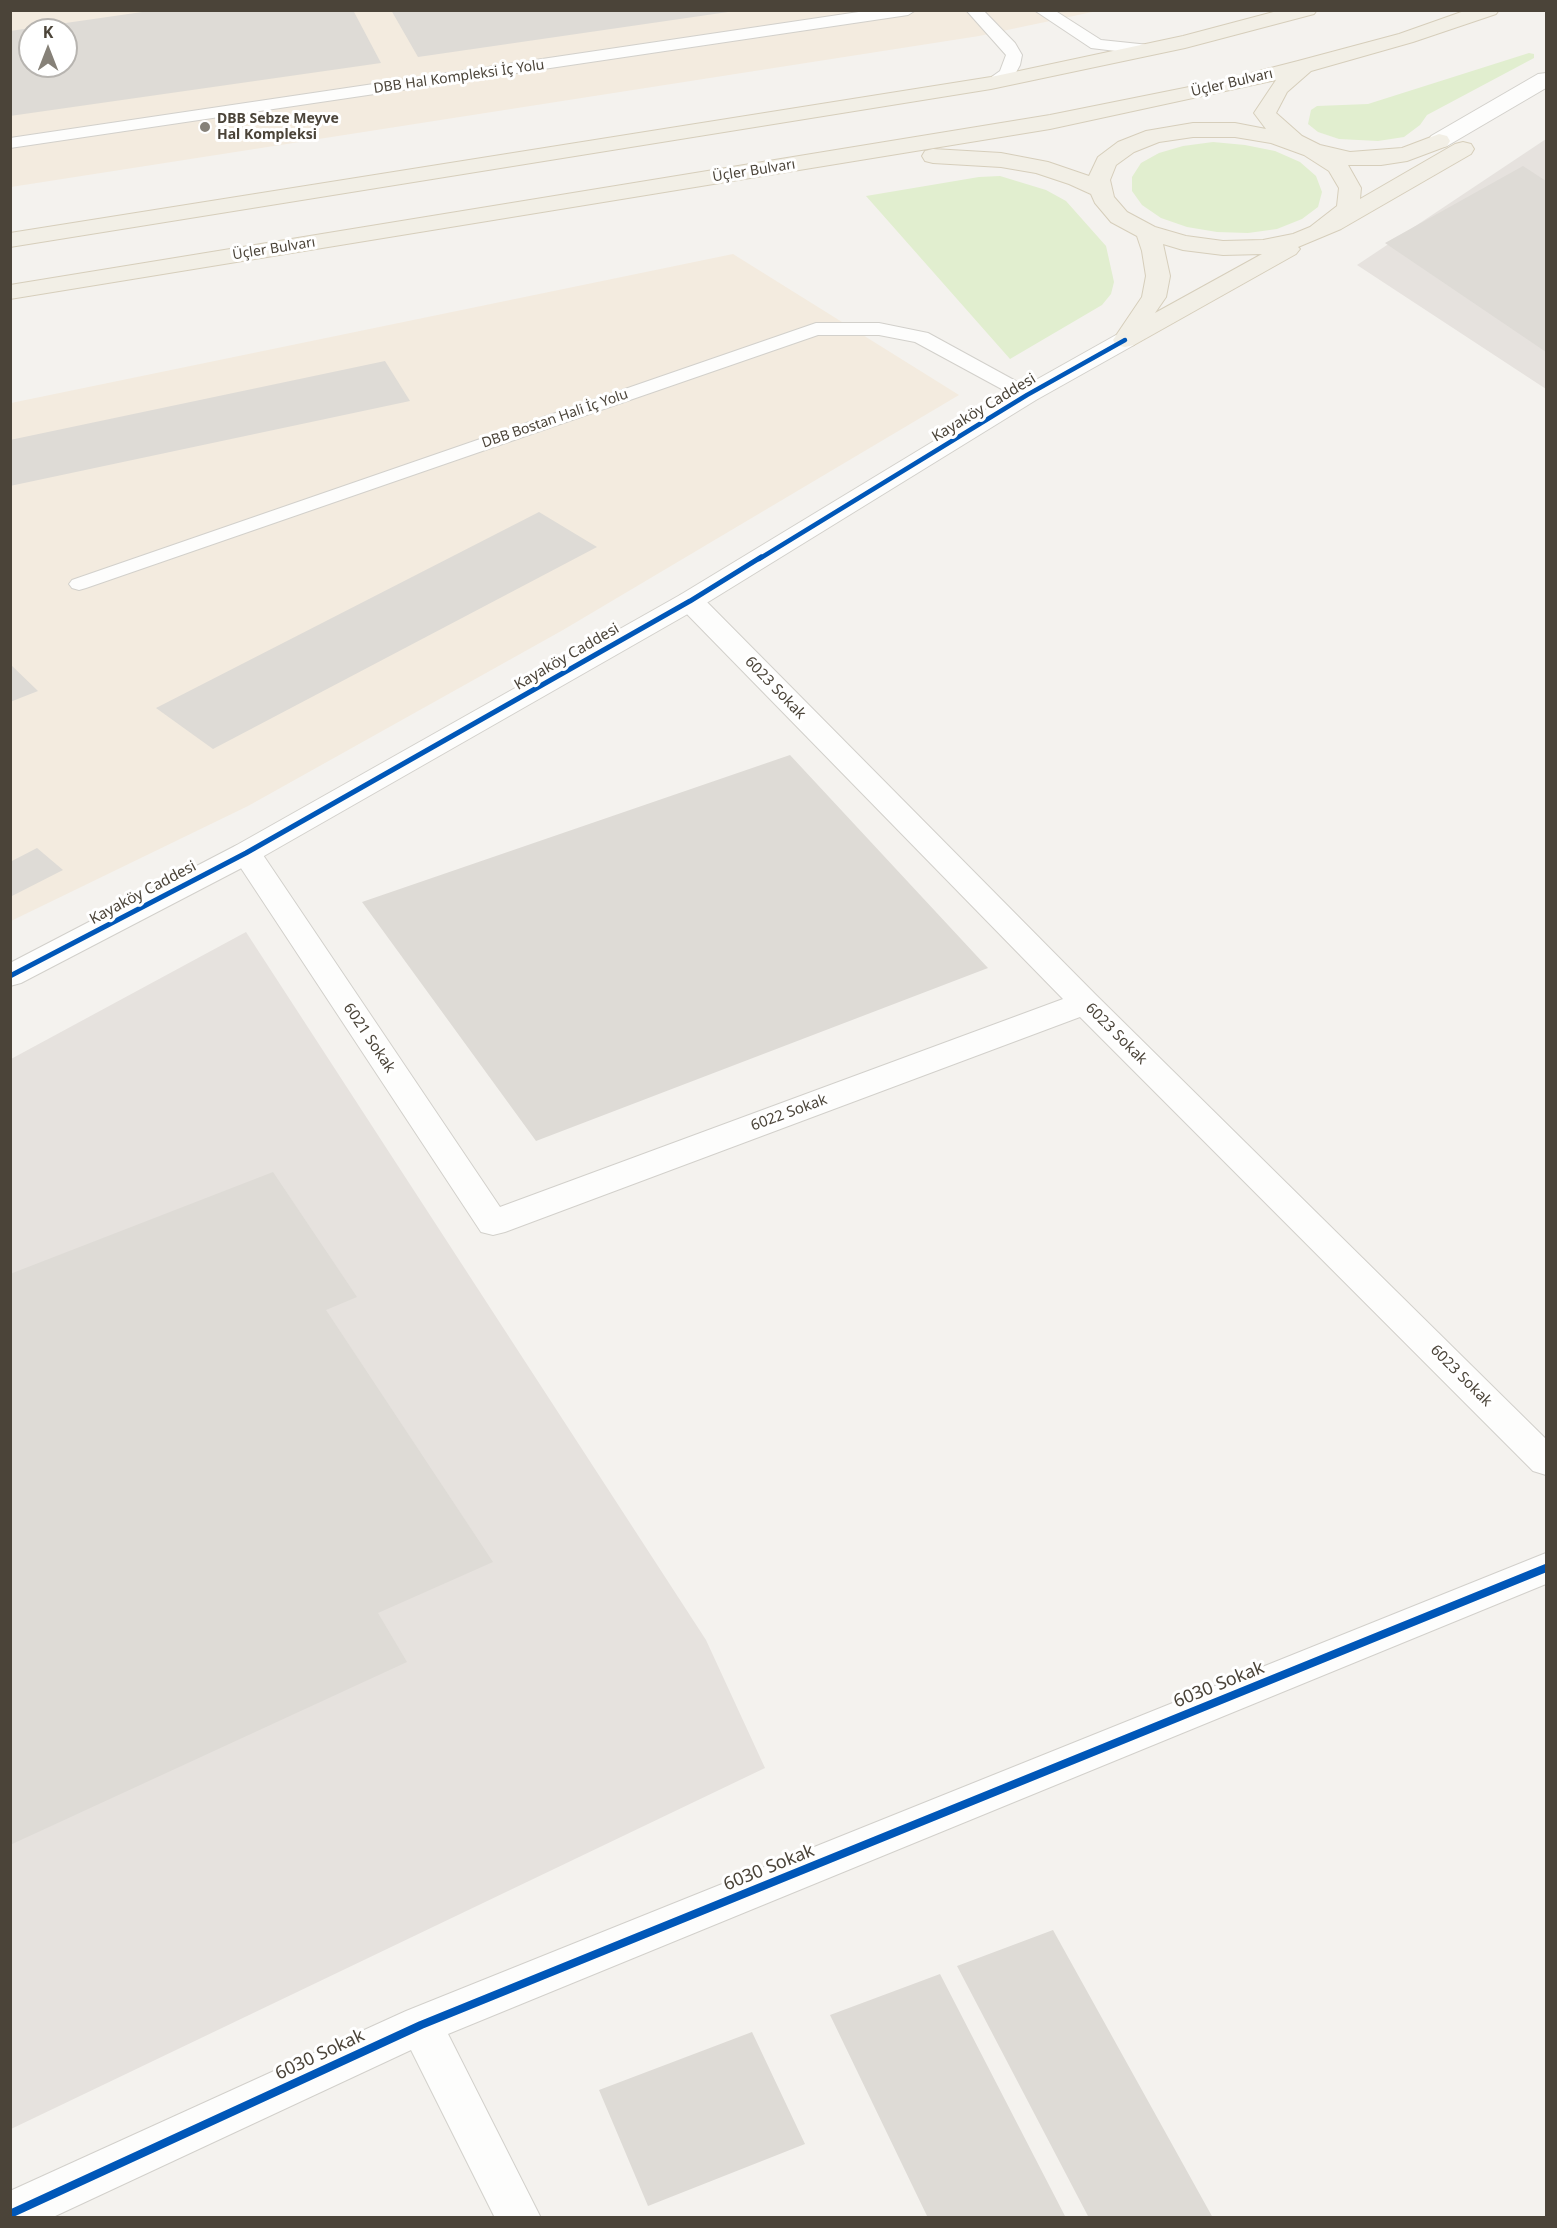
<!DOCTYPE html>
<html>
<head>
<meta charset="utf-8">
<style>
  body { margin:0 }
  #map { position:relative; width:1557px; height:2228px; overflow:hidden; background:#f4f2ee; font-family:"Noto Sans",sans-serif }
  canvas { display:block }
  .frame { position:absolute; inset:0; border:12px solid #4b4439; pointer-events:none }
  .north { position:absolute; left:18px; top:18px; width:60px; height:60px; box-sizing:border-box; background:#fff; border:2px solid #b7b4b0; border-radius:50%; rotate:0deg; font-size:16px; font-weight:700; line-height:24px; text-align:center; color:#4b4439 }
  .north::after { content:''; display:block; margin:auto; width:21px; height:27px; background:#868178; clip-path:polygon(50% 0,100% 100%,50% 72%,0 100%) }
</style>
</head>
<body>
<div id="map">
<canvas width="1557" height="2228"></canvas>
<div class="frame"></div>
<div class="north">K</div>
</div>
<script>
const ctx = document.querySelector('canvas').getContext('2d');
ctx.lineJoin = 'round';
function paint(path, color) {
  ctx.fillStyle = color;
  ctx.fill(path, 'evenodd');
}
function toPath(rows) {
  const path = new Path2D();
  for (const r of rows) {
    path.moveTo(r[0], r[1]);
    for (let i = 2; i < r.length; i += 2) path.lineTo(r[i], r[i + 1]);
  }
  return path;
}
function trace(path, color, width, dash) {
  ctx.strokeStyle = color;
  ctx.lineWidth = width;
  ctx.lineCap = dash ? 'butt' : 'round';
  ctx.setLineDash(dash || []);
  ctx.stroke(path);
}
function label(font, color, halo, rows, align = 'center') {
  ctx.font = font + ' "Noto Sans",sans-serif';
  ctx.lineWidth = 6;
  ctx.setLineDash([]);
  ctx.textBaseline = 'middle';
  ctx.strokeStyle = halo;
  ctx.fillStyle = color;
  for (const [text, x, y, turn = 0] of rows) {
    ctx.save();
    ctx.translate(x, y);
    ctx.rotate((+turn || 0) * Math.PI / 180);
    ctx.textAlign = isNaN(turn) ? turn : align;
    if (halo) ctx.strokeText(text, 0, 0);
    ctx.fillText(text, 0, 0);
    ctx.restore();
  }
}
paint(toPath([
  [11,11,1097,11,979,36,11,187],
  [30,30,66,30,66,66,30,66],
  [733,254,959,395,563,630,248,806,11,921,11,403]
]), '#f3ebdf');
paint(toPath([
  [1546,139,1546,389,1357,265],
  [246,932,706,1640,765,1768,11,2129,11,1059]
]), '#e6e2de');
paint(toPath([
  [1529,53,1534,54,1534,58,1427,115,1420,125,1404,137,1378,141,1339,139,1318,132,1308,124,1311,110,1317,106,1368,104],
  [1213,142,1245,145,1275,151,1300,162,1316,176,1322,192,1318,207,1302,219,1277,229,1248,233,1217,232,1187,227,1161,218,1142,205,1132,191,1132,177,1141,163,1159,153,1183,146],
  [1000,176,1046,190,1066,201,1106,246,1114,282,1111,294,1102,305,1010,359,866,196,979,177]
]), '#e1eecf');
paint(toPath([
  [156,10,353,10,381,63,10,116,10,31],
  [30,30,66,30,66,66,30,66],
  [391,10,728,10,728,12,418,57],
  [1523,166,1546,181,1546,352,1385,243],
  [385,361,410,401,10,486,10,440],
  [539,512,597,547,213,749,156,708],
  [10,664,38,691,10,702],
  [790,755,988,968,536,1141,362,902],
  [37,848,63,870,10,897,10,862],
  [273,1172,357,1297,326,1310,493,1562,378,1613,407,1662,10,1845,10,1274],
  [1053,1930,1213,2218,1089,2218,957,1966],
  [940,1974,1066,2218,928,2218,830,2015],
  [752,2032,805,2144,648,2206,599,2090]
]), '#dedbd6');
const service = toPath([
  [872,10,916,10,908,15,10,148,10,138,872,10],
  [966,10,983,10,1015,43,1022,55,1020,65,1013,78,997,87,991,88,983,83,1000,71,1006,55,966,10],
  [1034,10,1054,10,1101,40,1149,45,1157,50,1149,55,1091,48,1034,10],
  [816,323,879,323,928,333,1034,391,1037,395,1034,399,1027,401,1020,399,915,342,879,335,818,335,86,588,79,590,72,588,69,584,72,580,816,323]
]);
const minor = toPath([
  [690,593,700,595,1096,995,1546,1439,1546,1475,1533,1471,1080,1017,505,1232,493,1235,481,1232,231,853,235,846,246,843,257,846,500,1207,1063,999,680,607,676,601,680,595,690,593],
  [1546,1553,1546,1584,448,2034,541,2218,495,2218,411,2050,51,2218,10,2218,10,2191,406,2011,1546,1553]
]);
const tertiary = toPath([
  [1546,73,1546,88,1447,146,1439,148,1431,146,1428,141,1431,136,1538,74,1546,73],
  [1125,333,1134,335,1137,340,1134,345,1036,400,700,607,257,860,21,983,10,986,10,963,235,846,680,595,1018,390,1116,335,1125,333]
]);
const primary = toPath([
  [1281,10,1317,10,1314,14,1185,48,991,89,10,247,10,233,991,77,1183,36,1281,10],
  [1467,10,1499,10,1496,14,1413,42,1311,71,1287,92,1276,113,1302,136,1320,145,1350,152,1402,148,1439,134,1447,136,1450,141,1447,146,1407,161,1381,165,1348,165,1361,188,1360,199,1455,144,1463,142,1471,144,1474,149,1471,154,1341,229,1298,247,1300,249,1296,254,1134,345,1125,347,1116,345,1113,340,1142,297,1146,276,1142,251,1137,236,1111,222,1095,203,1091,194,1069,184,1036,173,1001,167,933,163,925,161,922,156,925,151,933,149,1001,153,1048,162,1089,176,1098,157,1118,142,1146,131,1193,123,1235,123,1266,129,1254,113,1276,80,1050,129,10,299,10,285,1050,115,1224,80,1298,61,1399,34,1467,10],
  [1193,137,1235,137,1271,143,1304,155,1329,171,1339,188,1337,206,1310,227,1293,234,1263,240,1223,241,1186,236,1155,227,1127,212,1114,197,1110,180,1116,165,1134,152,1159,142,1193,137],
  [1163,244,1183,250,1223,255,1262,254,1155,313,1166,297,1170,276,1163,244]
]);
trace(service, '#d2d0cb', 2);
trace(minor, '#d2d0cb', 2);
trace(tertiary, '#d2d0cb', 2);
trace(primary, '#d6cebb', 2);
paint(service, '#fdfdfc');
paint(minor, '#fdfdfc');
paint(tertiary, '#fdfdfc');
paint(primary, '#f2efe6');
trace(toPath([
  [759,559,1027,395,1125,340]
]), '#0057b8', 4.5);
trace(toPath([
  [10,976,246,853,690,601,761,557]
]), '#0057b8', 5);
trace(toPath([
  [10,2214,421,2025,1546,1568]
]), '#0057b8', 8);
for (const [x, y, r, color] of [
  [205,127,6,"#868178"]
]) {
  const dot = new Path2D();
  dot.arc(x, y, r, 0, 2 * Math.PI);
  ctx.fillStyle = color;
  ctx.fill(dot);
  trace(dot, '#fff', 2);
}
label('14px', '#4b4439', '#fff', [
  ["DBB Hal Kompleksi İç Yolu",459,77,-8],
  ["Üçler Bulvarı",1232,83,-13],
  ["Üçler Bulvarı",754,171,-9],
  ["Üçler Bulvarı",274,249,-9],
  ["DBB Bostan Hali İç Yolu",555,419,-19]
]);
label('bold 14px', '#4b4439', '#fff', [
  ["DBB Sebze Meyve",217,119],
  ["Hal Kompleksi",217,135]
], 'left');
label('15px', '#4b4439', '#fff', [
  ["Kayaköy Caddesi",984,408,-31],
  ["Kayaköy Caddesi",567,657,-30],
  ["6023 Sokak",775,688,46],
  ["Kayaköy Caddesi",143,893,-28],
  ["6023 Sokak",1116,1034,45],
  ["6021 Sokak",369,1038,56],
  ["6022 Sokak",789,1113,-20],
  ["6023 Sokak",1461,1376,45]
]);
label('18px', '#4b4439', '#fff', [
  ["6030 Sokak",1219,1685,-22],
  ["6030 Sokak",769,1868,-22],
  ["6030 Sokak",320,2055,-25]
]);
</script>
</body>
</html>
